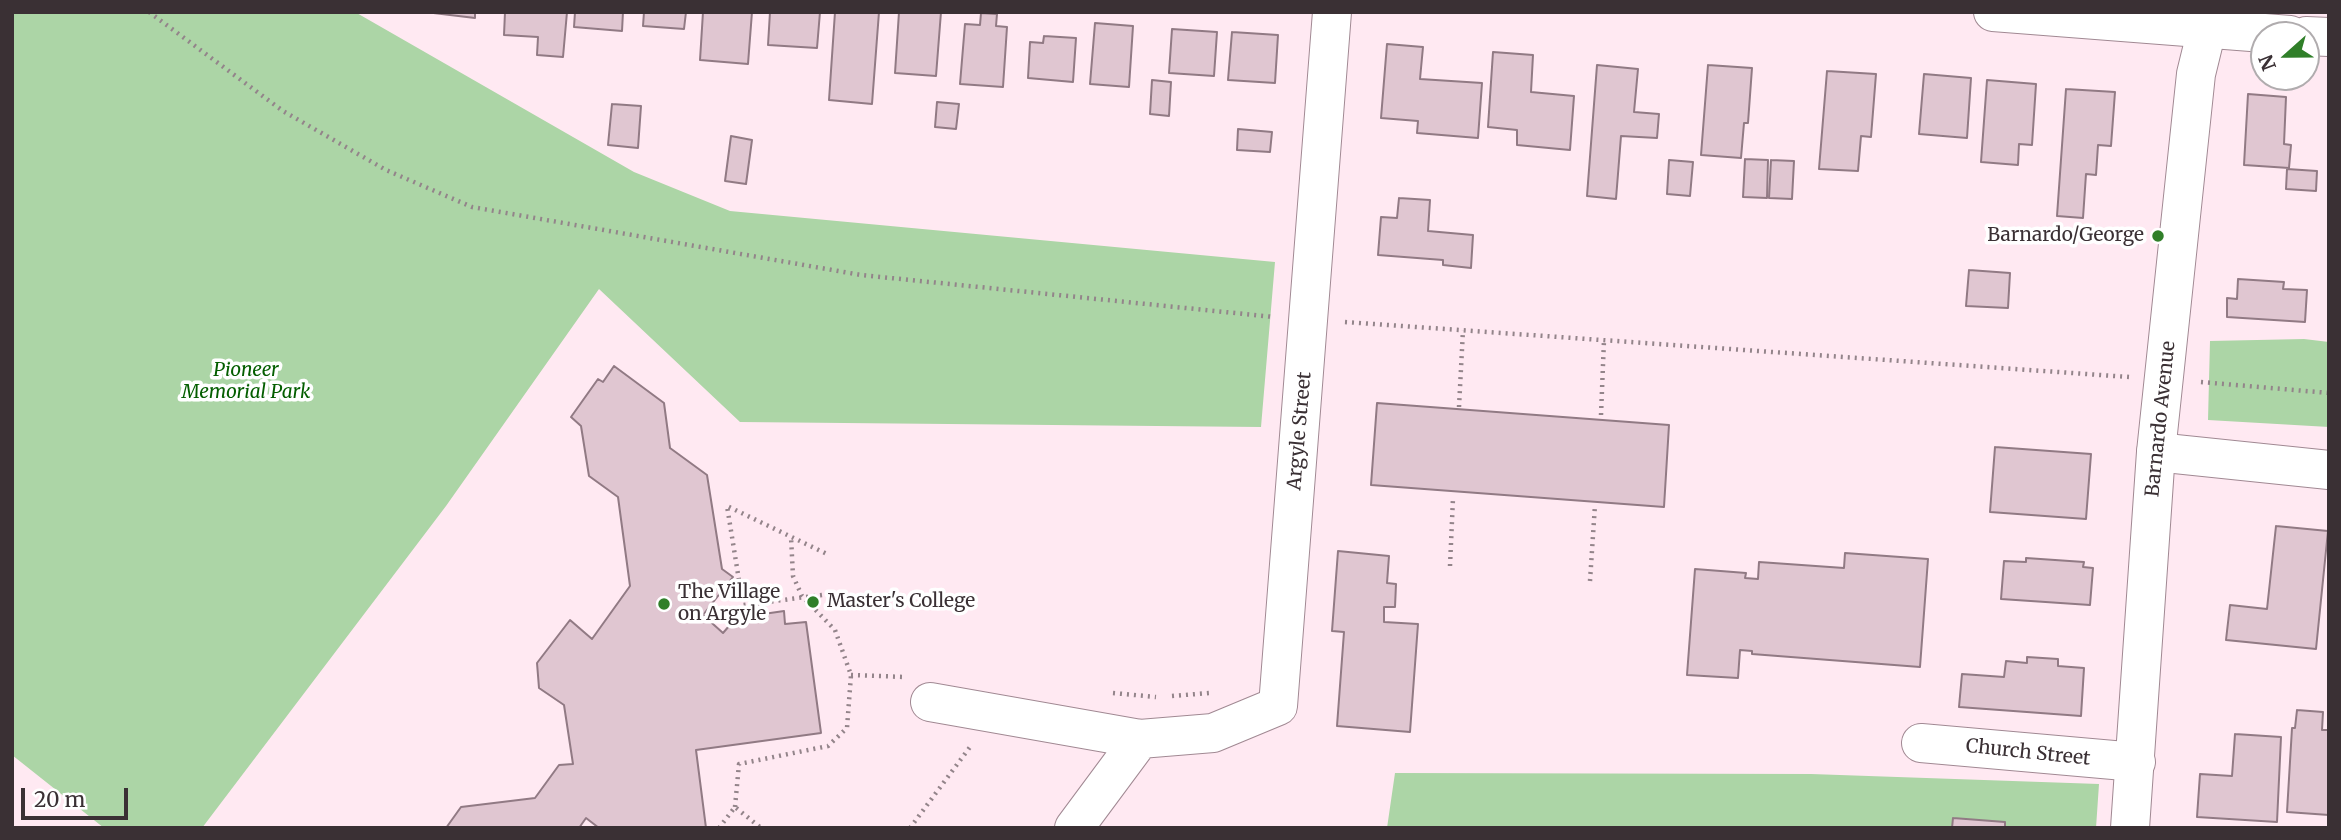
<!DOCTYPE html>
<html>
<head>
<meta charset="utf-8">
<style>
  body { margin:0 }
  #map { position:relative; width:2341px; height:840px; overflow:hidden; background:#ffe9f2; font-family:Merriweather,serif }
  canvas { display:block }
  .frame { position:absolute; inset:0; border:14px solid #3a3034; pointer-events:none }
  .north { position:absolute; left:2250px; top:21px; width:70px; height:70px; box-sizing:border-box; background:#fff; border:2px solid #b0acae; border-radius:50%; rotate:249deg; font-size:19px; font-weight:700; line-height:28px; text-align:center; color:#3a3034 }
  .north::after { content:''; display:block; margin:auto; width:24px; height:32px; background:#307f29; clip-path:polygon(50% 0,100% 100%,50% 72%,0 100%) }
  .scale { position:absolute; left:21px; top:788px; width:107px; height:32px; box-sizing:border-box; border:4px solid #3a3034; border-top:0; padding-left:9px; font-size:21px; line-height:24px; white-space:nowrap; color:#3a3034; -webkit-text-stroke:5px #fff; paint-order:stroke }
</style>
</head>
<body>
<div id="map">
<canvas width="2341" height="840"></canvas>
<div class="frame"></div>
<div class="north">N</div>
<div class="scale">20 m</div>
</div>
<script>
const ctx = document.querySelector('canvas').getContext('2d');
ctx.lineJoin = 'round';
function paint(path, color) {
  ctx.fillStyle = color;
  ctx.fill(path, 'evenodd');
}
function toPath(rows) {
  const path = new Path2D();
  for (const r of rows) {
    path.moveTo(r[0], r[1]);
    for (let i = 2; i < r.length; i += 2) path.lineTo(r[i], r[i + 1]);
  }
  return path;
}
function trace(path, color, width, dash) {
  ctx.strokeStyle = color;
  ctx.lineWidth = width;
  ctx.lineCap = dash ? 'butt' : 'round';
  ctx.setLineDash(dash || []);
  ctx.stroke(path);
}
function label(font, color, halo, rows, align = 'center') {
  ctx.font = font + ' Merriweather,serif';
  ctx.lineWidth = 7;
  ctx.setLineDash([]);
  ctx.textBaseline = 'middle';
  ctx.strokeStyle = halo;
  ctx.fillStyle = color;
  for (const [text, x, y, turn = 0] of rows) {
    ctx.save();
    ctx.translate(x, y);
    ctx.rotate((+turn || 0) * Math.PI / 180);
    ctx.textAlign = isNaN(turn) ? turn : align;
    if (halo) ctx.strokeText(text, 0, 0);
    ctx.fillText(text, 0, 0);
    ctx.restore();
  }
}
paint(toPath([
  [12,12,355,12,634,172,730,211,1275,262,1261,427,740,422,599,289,446,506,202,828,104,828,12,755],
  [2304,339,2329,342,2329,427,2208,420,2210,341],
  [1395,773,1811,774,2099,784,2096,828,1387,828]
]), '#acd5a6');
const building = toPath([
  [425,12,475,12,475,18,425,12],
  [505,12,567,12,563,57,537,55,538,37,504,35,505,12],
  [575,12,623,12,622,31,574,27,575,12],
  [644,12,686,12,684,29,643,26,644,12],
  [703,12,752,12,748,64,700,60,703,12],
  [770,12,820,12,817,48,768,45,770,12],
  [835,12,879,12,872,104,829,100,835,12],
  [899,12,941,12,936,76,895,73,899,12],
  [981,13,997,14,996,26,1007,27,1003,87,960,84,965,24,980,25,981,13],
  [1095,23,1133,26,1129,87,1090,84,1095,23],
  [1172,29,1217,32,1214,76,1169,73,1172,29],
  [1232,32,1278,35,1275,83,1228,80,1232,32],
  [1044,36,1076,38,1073,82,1028,78,1030,42,1043,43,1044,36],
  [1387,44,1423,47,1420,79,1482,83,1478,138,1417,133,1418,121,1381,118,1387,44],
  [1493,52,1533,55,1531,92,1574,96,1570,150,1517,145,1517,130,1488,127,1493,52],
  [1597,65,1638,69,1634,112,1659,114,1657,138,1621,136,1616,199,1587,196,1597,65],
  [1708,65,1752,68,1748,123,1744,123,1741,158,1701,155,1708,65],
  [1827,71,1876,74,1871,137,1861,136,1858,171,1819,169,1827,71],
  [1924,74,1971,78,1967,138,1919,134,1924,74],
  [1152,80,1171,82,1169,116,1150,114,1152,80],
  [1987,80,2036,84,2032,145,2019,144,2018,165,1981,162,1987,80],
  [2066,89,2115,92,2111,146,2098,145,2096,175,2086,174,2083,218,2057,216,2066,89],
  [2248,94,2286,97,2284,144,2291,145,2289,168,2244,165,2248,94],
  [937,102,959,104,956,129,935,127,937,102],
  [612,104,641,106,638,148,608,145,612,104],
  [1238,129,1272,132,1270,152,1237,150,1238,129],
  [731,136,752,140,746,184,725,181,731,136],
  [1745,159,1768,160,1767,198,1743,197,1745,159],
  [1669,160,1693,162,1690,196,1667,194,1669,160],
  [1771,160,1794,161,1792,199,1769,198,1771,160],
  [2287,169,2317,171,2316,191,2286,189,2287,169],
  [1399,198,1430,200,1428,231,1473,235,1471,268,1443,265,1443,260,1378,255,1381,217,1397,218,1399,198],
  [1969,270,2010,273,2008,308,1966,306,1969,270],
  [2238,279,2284,282,2283,289,2307,290,2305,322,2227,317,2227,298,2237,299,2238,279],
  [614,366,664,403,670,448,707,475,722,569,733,577,703,615,723,633,736,618,784,611,785,624,806,622,821,733,696,750,706,828,599,828,586,818,579,828,446,828,461,807,535,798,559,765,573,764,564,705,539,688,537,663,570,620,592,639,630,586,618,497,589,476,581,426,571,417,598,379,603,382,614,366],
  [1377,403,1669,425,1664,507,1371,485,1377,403],
  [1995,447,2091,454,2086,519,1990,512,1995,447],
  [2276,526,2328,531,2316,649,2226,640,2230,605,2267,609,2276,526],
  [1338,551,1389,556,1387,583,1396,584,1395,607,1384,607,1384,622,1418,624,1410,732,1337,726,1344,632,1332,631,1338,551],
  [1845,553,1928,559,1920,667,1752,654,1752,651,1740,650,1738,678,1687,675,1695,569,1746,573,1745,578,1758,579,1759,562,1844,568,1845,553],
  [2026,558,2084,562,2083,567,2093,568,2090,605,2001,599,2004,561,2026,562,2026,558],
  [2027,657,2058,659,2058,666,2084,668,2081,716,1959,707,1962,674,2004,677,2006,661,2027,663,2027,657],
  [2297,710,2323,712,2322,730,2329,730,2329,815,2287,812,2292,728,2295,728,2297,710],
  [2235,734,2281,737,2277,822,2197,817,2200,774,2232,776,2235,734],
  [1953,818,2005,822,2005,828,1952,828,1953,818]
]);
paint(building, '#e0c6d1');
trace(building, '#917a84', 2);
const minor = toPath([
  [2156,452,2329,470],
  [930,702,1140,739],
  [1921,743,2136,762],
  [1074,828,1140,739,1213,733,1278,706,1332,12]
]);
const tertiary = toPath([
  [2130,828,2156,452,2196,74,2207,29]
]);
const secondary = toPath([
  [1993,12,2290,35],
  [2306,36,2329,37]
]);
trace(minor, '#a18993', 40);
trace(tertiary, '#a18993', 40);
trace(secondary, '#a18993', 40);
trace(toPath([
  [149,12,283,111,386,170,472,207,861,275,1274,317],
  [1345,322,2129,377],
  [2201,382,2329,393],
  [1459,407,1463,330],
  [1601,415,1604,340],
  [1450,566,1453,498],
  [1590,581,1595,505],
  [822,595,743,605,727,506,827,554],
  [851,675,905,677],
  [1113,693,1156,697],
  [1172,696,1209,693],
  [735,807,739,764,828,746,847,728,851,675,835,630,802,596,793,576,791,537],
  [719,828,735,807,761,828],
  [910,828,970,747]
]), '#93848a', 4.5, [2, 5]);
trace(minor, '#fff', 38);
trace(tertiary, '#fff', 38);
trace(secondary, '#fff', 38);
for (const [x, y, r, color] of [
  [2158,236,7,"#307f29"],
  [813,602,7,"#307f29"],
  [664,604,7,"#307f29"]
]) {
  const dot = new Path2D();
  dot.arc(x, y, r, 0, 2 * Math.PI);
  ctx.fillStyle = color;
  ctx.fill(dot);
  trace(dot, '#fff', 2.5);
}
label('19px', '#3a3034', '#fff', [
  ["Barnardo/George",2144,236,"right"],
  ["The Village",678,593],
  ["on Argyle",678,615],
  ["Master's College",827,602]
], 'left');
label('italic 19px', '#045e00', '#fff', [
  ["Pioneer",246,371],
  ["Memorial Park",246,393]
]);
label('19px', '#3a3034', '#fff', [
  ["Barnardo Avenue",2161,419,-84],
  ["Argyle Street",1300,431,-85],
  ["Church Street",2028,753,6]
]);
</script>
</body>
</html>
